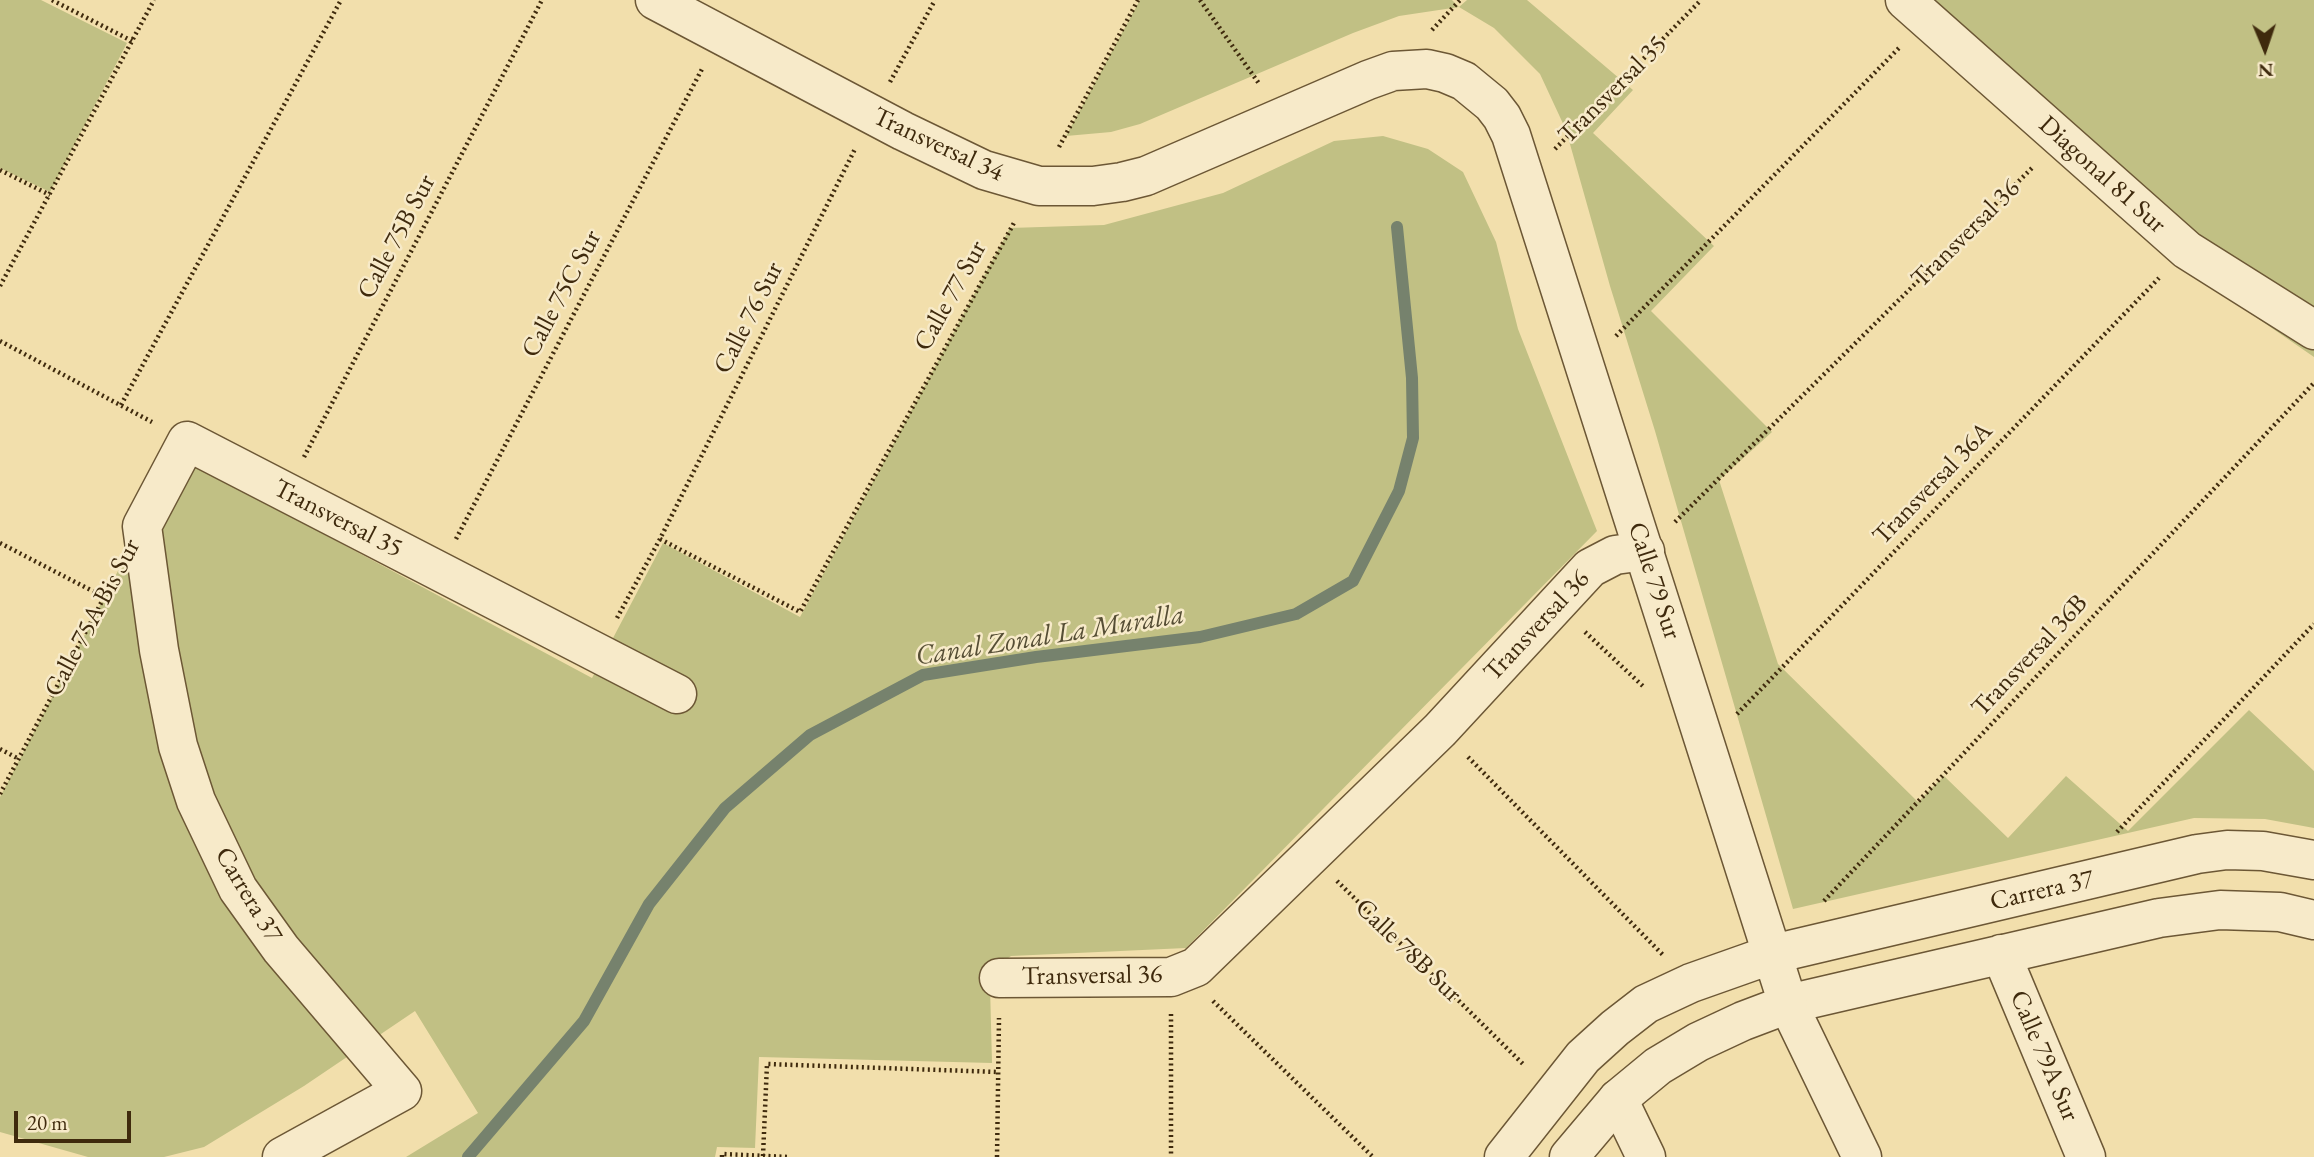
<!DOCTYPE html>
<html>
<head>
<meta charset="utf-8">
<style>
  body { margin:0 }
  #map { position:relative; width:2314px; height:1157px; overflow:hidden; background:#f2dfac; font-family:"EB Garamond",serif }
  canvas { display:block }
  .north { position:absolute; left:2230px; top:14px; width:70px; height:70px; -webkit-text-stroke:5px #f7eac9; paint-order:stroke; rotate:178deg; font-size:19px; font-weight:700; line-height:28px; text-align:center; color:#3f2a0d }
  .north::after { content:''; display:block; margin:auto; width:24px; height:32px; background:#3f2a0d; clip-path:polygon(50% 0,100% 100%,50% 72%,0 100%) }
  .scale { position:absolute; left:14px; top:1111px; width:117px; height:32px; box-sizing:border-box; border:4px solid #3f2a0d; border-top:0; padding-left:9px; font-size:21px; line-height:24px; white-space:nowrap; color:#3f2a0d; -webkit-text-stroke:5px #f7eac9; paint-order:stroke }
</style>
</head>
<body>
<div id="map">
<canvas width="2314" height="1157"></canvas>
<div class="north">N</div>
<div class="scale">20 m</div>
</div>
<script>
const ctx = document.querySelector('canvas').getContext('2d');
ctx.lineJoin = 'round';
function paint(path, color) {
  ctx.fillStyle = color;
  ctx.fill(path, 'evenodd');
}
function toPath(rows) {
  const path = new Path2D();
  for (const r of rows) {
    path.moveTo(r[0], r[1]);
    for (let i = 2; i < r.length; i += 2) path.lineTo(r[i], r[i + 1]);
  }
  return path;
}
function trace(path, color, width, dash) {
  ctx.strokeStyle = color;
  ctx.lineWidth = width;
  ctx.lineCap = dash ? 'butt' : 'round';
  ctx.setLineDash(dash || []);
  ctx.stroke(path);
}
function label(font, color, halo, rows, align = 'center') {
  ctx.font = font + ' "EB Garamond",serif';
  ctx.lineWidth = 5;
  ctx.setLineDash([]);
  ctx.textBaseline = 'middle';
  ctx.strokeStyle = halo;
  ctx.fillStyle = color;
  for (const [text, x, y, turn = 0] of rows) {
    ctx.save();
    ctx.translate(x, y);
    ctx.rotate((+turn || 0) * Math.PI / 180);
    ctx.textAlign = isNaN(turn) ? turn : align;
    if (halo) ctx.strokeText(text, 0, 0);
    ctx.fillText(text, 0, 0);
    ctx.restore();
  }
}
paint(toPath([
  [0,0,41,0,127,43,50,192,0,168],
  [1140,0,1452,0,1459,7,1467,0,1527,0,1633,90,1593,133,1714,246,1651,311,1772,432,1719,480,1778,664,1918,802,1944,776,2008,838,2066,776,2128,831,2249,710,2314,771,2314,828,2265,819,2194,818,1793,909,1655,431,1610,286,1566,130,1540,74,1494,28,1459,7,1399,16,1353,33,1140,124,1111,132,1066,136],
  [1887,0,2314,0,2314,357,2199,278],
  [1383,136,1428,149,1463,172,1496,242,1518,329,1597,531,1186,948,1011,956,994,968,990,986,992,1063,759,1057,755,1148,717,1147,715,1157,406,1157,478,1113,415,1011,304,1086,204,1147,164,1157,88,1157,0,1132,0,797,178,456,592,678,663,543,800,617,1010,228,1104,225,1223,193,1334,141]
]), '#c1c084');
trace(toPath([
  [468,1157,584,1021,649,904,725,808,810,735,923,675,1036,657,1200,637,1296,614,1353,581,1399,491,1413,438,1412,378,1397,227]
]), '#76826d', 12);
const minor = toPath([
  [1905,0,2187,250,2314,330],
  [1773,954,2197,854,2227,850,2263,851,2314,860],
  [2001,954,2086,1157],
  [999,978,1171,977,1196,967,1440,730,1590,568,1615,555,1645,551],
  [1618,1099,1646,1157],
  [282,1157,402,1091,281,949,238,889,196,801,178,746,159,650,142,526,187,441,677,694],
  [1862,1157,1788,1004,2159,918,2220,910,2280,912,2314,920]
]);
const tertiary = toPath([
  [655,0,903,131,984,170,1039,186,1093,186,1122,182,1146,176,1368,80,1393,71,1427,69,1445,73,1464,81,1492,104,1502,117,1511,135,1788,1004,1743,1021,1698,1042,1658,1066,1618,1099,1569,1157],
  [1504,1157,1583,1057,1615,1028,1646,1004,1691,983,1773,954]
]);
trace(minor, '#6c5735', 41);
trace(tertiary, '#6c5735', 41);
trace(toPath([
  [52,0,132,41],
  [1200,0,1260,85],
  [1432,30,1460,0],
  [890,82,935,0],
  [1059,147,1138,0],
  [1555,149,1701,0],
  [0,170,50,195],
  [0,286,154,0],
  [1616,336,1899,48],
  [0,341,152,422],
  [121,405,341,0],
  [304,457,542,0],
  [1675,522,2034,166],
  [456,539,702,69],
  [660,539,800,612,1015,221],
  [0,543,104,597],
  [617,618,660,539,855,149],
  [1585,632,1645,688],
  [1737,714,2159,278],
  [0,749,19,759],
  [1468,757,1663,955],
  [0,794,110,586],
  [2117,832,2314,624],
  [1337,881,1525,1066],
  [1824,901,2314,383],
  [1213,1001,1373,1157],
  [1171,1014,1171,1157],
  [763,1156,767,1064,998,1072],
  [722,1157,722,1154,789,1157],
  [997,1157,999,1018]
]), '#3f2a0d', 4.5, [2, 3.5]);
trace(minor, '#f7eac9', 38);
trace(tertiary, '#f7eac9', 38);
label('26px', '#3f2a0d', '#f7eac9', [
  ["Transversal 35",1613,90,-45],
  ["Transversal 34",938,145,25],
  ["Diagonal 81 Sur",2102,175,42],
  ["Transversal 36",1966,234,-45],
  ["Calle 75B Sur",397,237,-62],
  ["Calle 75C Sur",562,294,-62],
  ["Calle 77 Sur",951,296,-61],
  ["Calle 76 Sur",749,318,-63],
  ["Transversal 36A",1933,484,-46],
  ["Transversal 35",338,519,27],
  ["Calle 79 Sur",1654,581,72],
  ["Calle 75A Bis Sur",93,618,-62],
  ["Transversal 36",1537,626,-47],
  ["Transversal 36B",2030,656,-47],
  ["Carrera 37",2042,891,-13],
  ["Carrera 37",248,895,59],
  ["Calle 78B Sur",1408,951,44],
  ["Transversal 36",1092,976,-1],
  ["Calle 79A Sur",2044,1056,67]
]);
label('italic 28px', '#564e35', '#f7eac9', [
  ["Canal Zonal La Muralla",1050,636,-9]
]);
</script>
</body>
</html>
